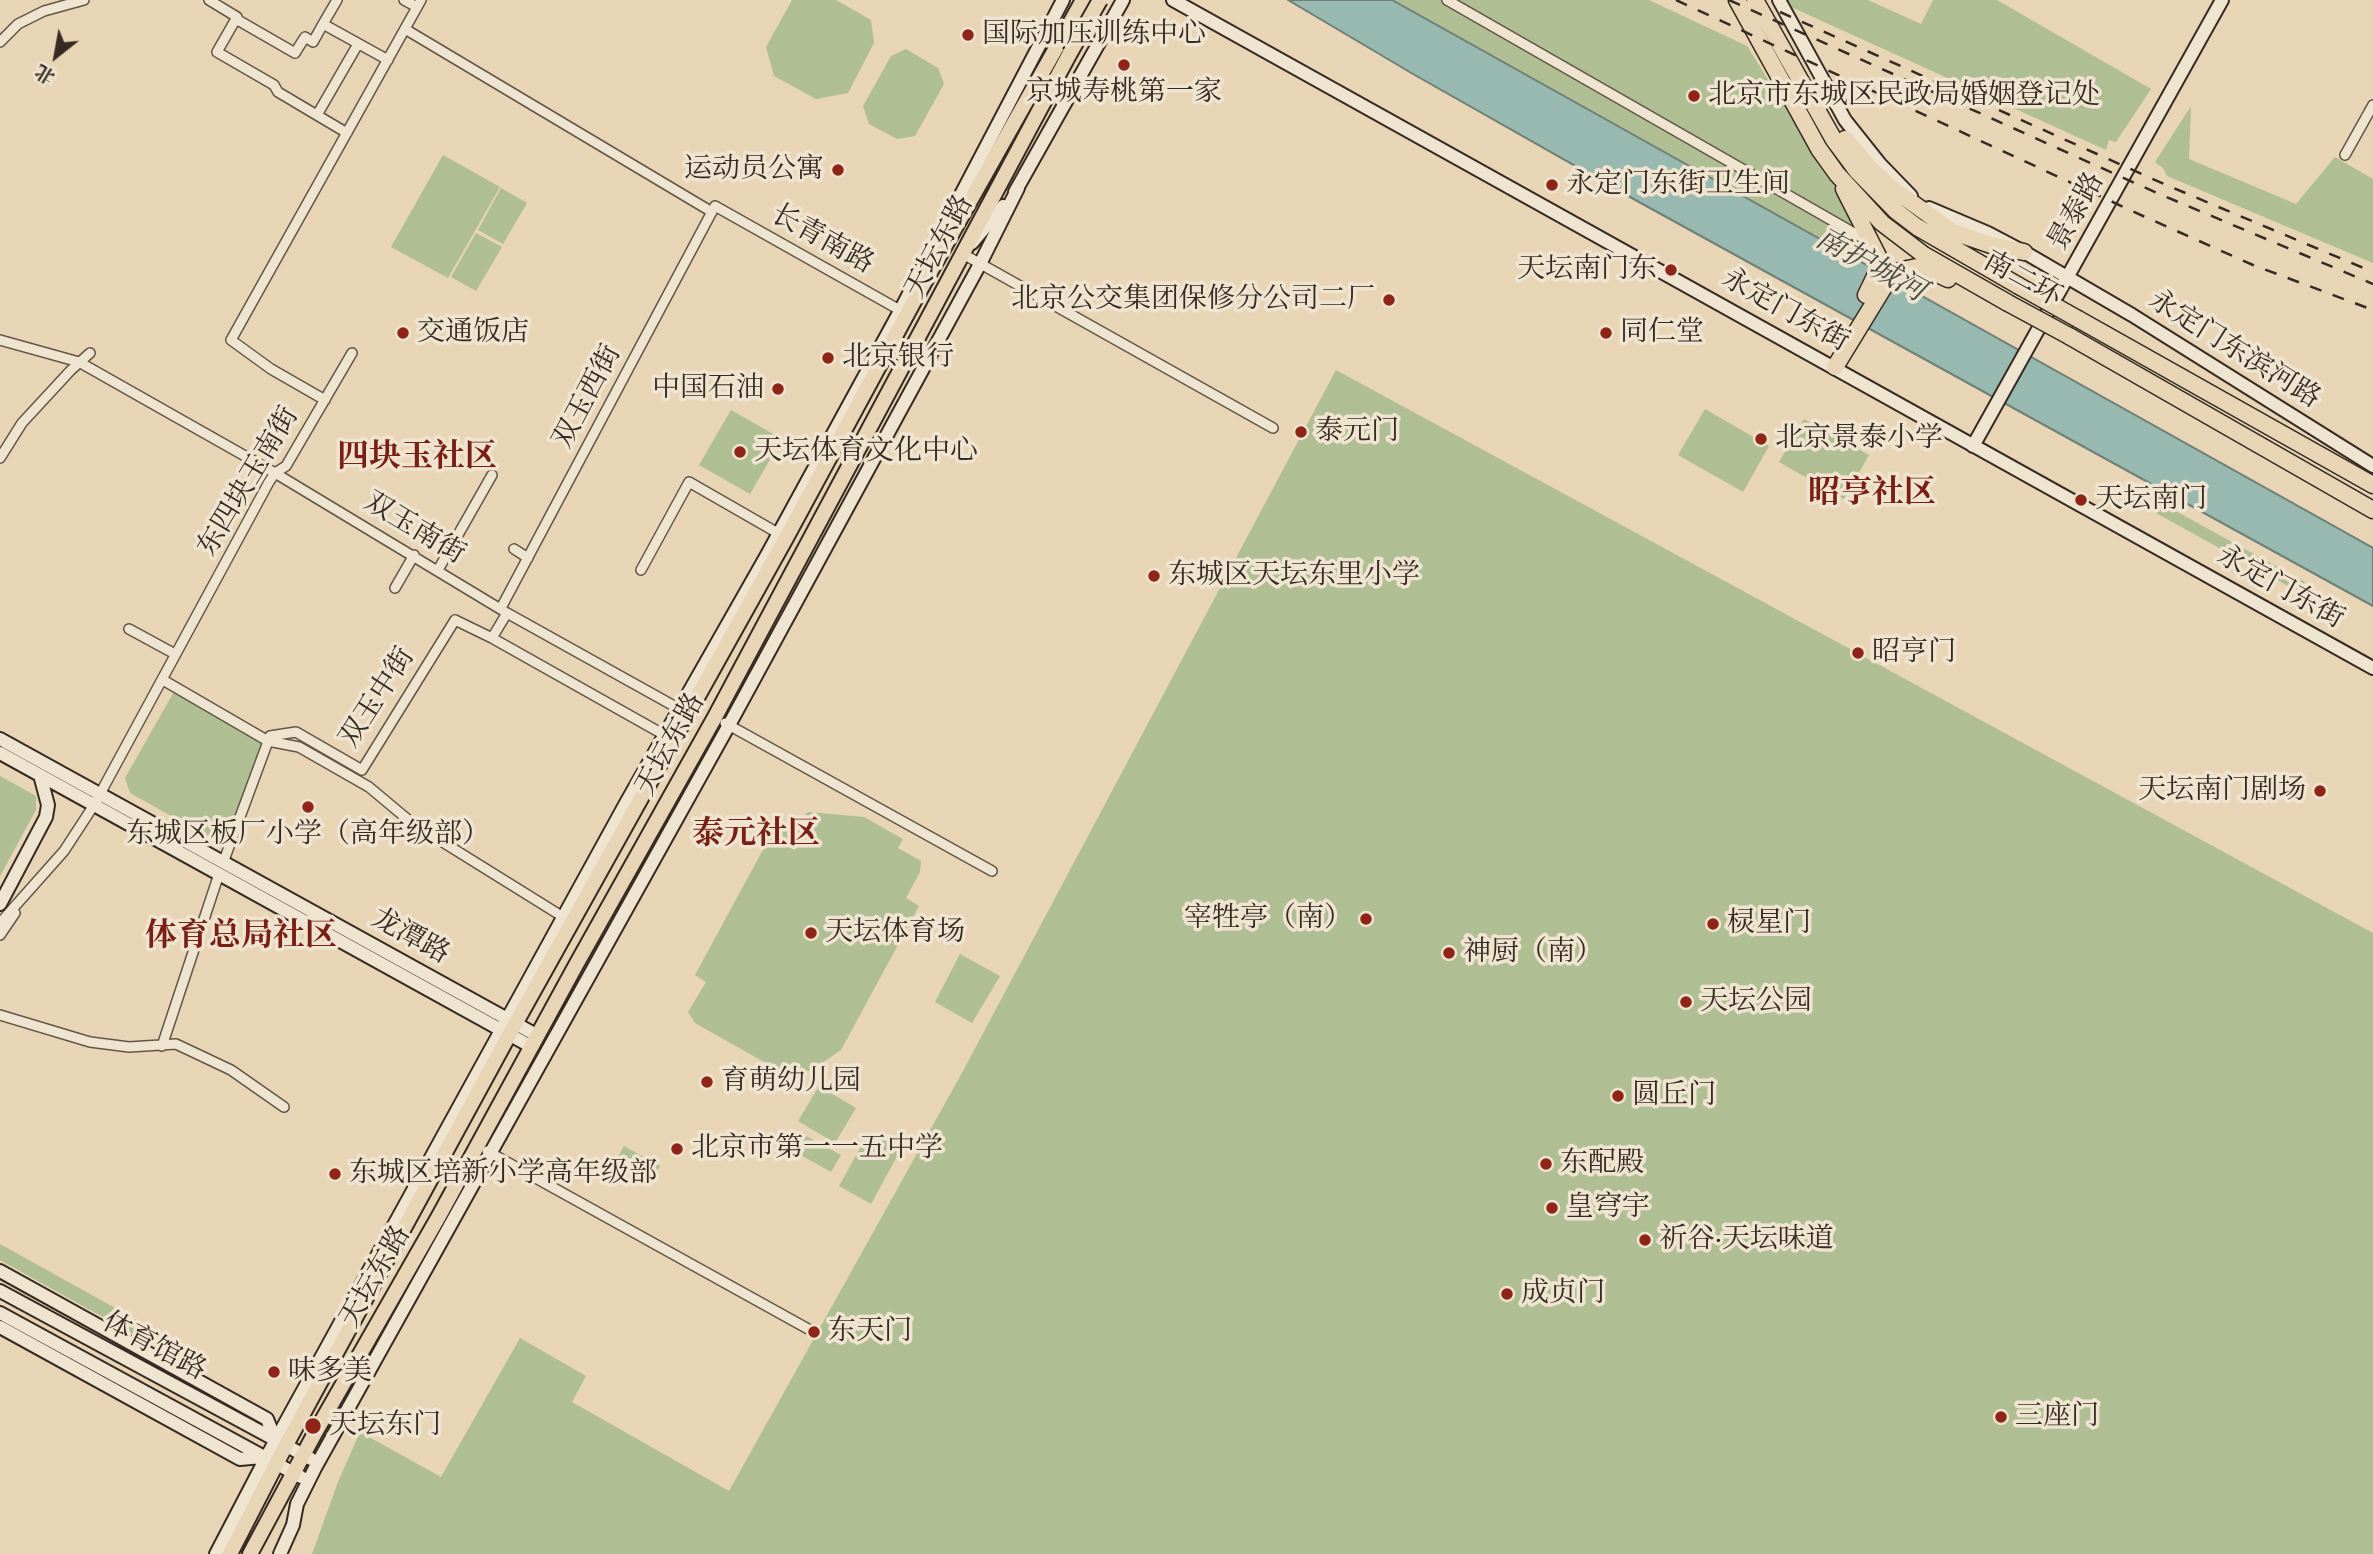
<!DOCTYPE html>
<html>
<head>
<meta charset="utf-8">
<style>
  body { margin:0 }
  #map { position:relative; width:2373px; height:1554px; overflow:hidden; background:#e7d5b6; font-family:Alegreya,"Noto Serif SC",serif }
  canvas { display:block }
  .north { position:absolute; left:21px; top:21px; width:70px; height:70px; -webkit-text-stroke:5px #efe4d0; paint-order:stroke; rotate:211deg; font-size:19px; font-weight:700; line-height:28px; text-align:center; color:#362b22 }
  .north::after { content:''; display:block; margin:auto; width:24px; height:32px; background:#362b22; clip-path:polygon(50% 0,100% 100%,50% 72%,0 100%) }
</style>
</head>
<body>
<div id="map">
<canvas width="2373" height="1554"></canvas>
<div class="north">北</div>
</div>
<script>
const ctx = document.querySelector('canvas').getContext('2d');
ctx.lineJoin = 'round';
function paint(path, color) {
  ctx.fillStyle = color;
  ctx.fill(path, 'evenodd');
}
function toPath(rows) {
  const path = new Path2D();
  for (const r of rows) {
    path.moveTo(r[0], r[1]);
    for (let i = 2; i < r.length; i += 2) path.lineTo(r[i], r[i + 1]);
  }
  return path;
}
function trace(path, color, width, dash) {
  ctx.strokeStyle = color;
  ctx.lineWidth = width;
  ctx.lineCap = dash ? 'butt' : 'round';
  ctx.setLineDash(dash || []);
  ctx.stroke(path);
}
function label(font, color, halo, rows, align = 'center') {
  ctx.font = font + ' Alegreya,"Noto Serif SC",serif';
  ctx.lineWidth = 7;
  ctx.setLineDash([]);
  ctx.textBaseline = 'middle';
  ctx.strokeStyle = halo;
  ctx.fillStyle = color;
  for (const [text, x, y, turn = 0] of rows) {
    ctx.save();
    ctx.translate(x, y);
    ctx.rotate((+turn || 0) * Math.PI / 180);
    ctx.textAlign = isNaN(turn) ? turn : align;
    if (halo) ctx.strokeText(text, 0, 0);
    ctx.fillText(text, 0, 0);
    ctx.restore();
  }
}
paint(toPath([
  [792,0,836,0,871,20,874,43,848,93,816,99,774,76,766,47],
  [1392,0,1649,0,1747,46,1864,232,1871,269],
  [1788,0,1868,0,1921,24,1933,0,1997,0,2151,89,2116,142,2109,140,2106,150,1791,7],
  [906,49,938,68,944,84,915,136,897,139,869,124,863,106,891,56],
  [2191,106,2189,159,2296,204,2335,157,2373,179,2373,263,2167,176,2163,168,2155,162],
  [443,155,500,187,448,278,391,247],
  [501,188,527,203,503,244,478,230],
  [476,233,502,247,476,291,451,277],
  [1336,370,2373,933,2373,1554,312,1554,338,1482,360,1432,441,1477,520,1338,586,1376,572,1402,729,1491,963,1071],
  [1705,409,1769,446,1743,492,1678,455],
  [731,410,782,439,750,494,699,465],
  [1804,419,1869,455,1844,499,1779,462],
  [2161,503,2305,582,2299,592,2156,513],
  [175,690,258,739,262,745,225,846,130,793,125,778],
  [0,776,36,796,36,810,0,876],
  [808,812,864,817,903,839,898,848,921,861,920,872,906,898,919,906,841,1050,812,1070,794,1074,780,1071,695,1023,688,1012,706,982,695,975,778,822,790,829],
  [960,954,1000,976,972,1023,935,1002],
  [819,1086,856,1108,835,1143,798,1121],
  [869,1132,901,1149,871,1204,839,1186],
  [806,1136,841,1155,831,1172,797,1153],
  [624,1146,660,1166,650,1184,614,1165],
  [0,1244,144,1324,137,1336,0,1260]
]), '#afbe93');
const water = toPath([
  [1288,0,1392,0,2373,548,2373,606,1639,202,1413,74,1288,0]
]);
paint(water, '#97b9af');
trace(water, '#708077', 2);
const street = toPath([
  [209,0,237,17,217,52,274,85,278,92,347,133],
  [404,0,417,7],
  [1447,0,1868,241],
  [236,19,295,53,305,37,313,42,323,24,388,60],
  [323,24,337,0],
  [405,29,712,212],
  [0,42,18,24,44,11,84,0],
  [317,115,358,44],
  [2345,155,2373,105],
  [963,254,1273,428],
  [0,340,79,362,275,473,507,613,683,711],
  [325,400,271,369,231,340,421,0],
  [0,458,22,423,71,370,90,353],
  [514,549,528,558],
  [438,570,492,475],
  [641,570,689,482,783,536],
  [395,588,414,555],
  [501,608,715,206,905,313],
  [129,629,175,654],
  [492,638,668,737],
  [163,680,268,741,299,747,369,787,412,823,568,920],
  [725,723,992,871],
  [223,863,270,736,296,732,362,770,455,620,492,638,507,613],
  [0,923,64,851,94,805,269,482,275,473,286,466,352,353],
  [0,935,15,913],
  [0,1015,90,1042,129,1047,176,1044,231,1070,284,1107],
  [162,1046,219,874],
  [487,1151,810,1330]
]);
const secondary = toPath([
  [1173,0,2373,668],
  [1779,0,1845,120,1880,164,1911,196],
  [1015,192,1123,0],
  [954,208,1063,0],
  [1929,208,1988,233,2024,252,2132,315,2373,466],
  [972,243,1003,206],
  [1973,446,2222,0],
  [0,739,538,1036],
  [0,753,532,1047],
  [0,904,46,817,48,805,40,775],
  [0,1271,267,1419,275,1439],
  [0,1291,311,1459],
  [0,1313,301,1477],
  [0,1327,240,1459,262,1457],
  [216,1554,266,1458,626,803,767,555,900,311,956,203],
  [280,1554,293,1525,297,1504,316,1466,729,725,980,264,1018,188]
]);
const primary = toPath([
  [230,1554,286,1445,509,1035,786,538,919,292,1083,0],
  [250,1554,315,1433,439,1216,576,965,715,717,1070,53]
]);
const highway = toPath([
  [1737,0,1819,149,1837,174,1882,223,1924,255,2008,303],
  [1755,0,1834,140,1857,171,1896,211,1917,227,2019,286],
  [1845,139,1868,166,1890,187,1953,232,1991,245,2024,252],
  [1844,189,1878,256,1879,268,1866,295],
  [2078,319,2373,485],
  [2069,336,2373,510],
  [1835,367,1890,277,1902,270,1917,267,1929,270,1948,279]
]);
trace(street, '#625647', 12);
trace(secondary, '#362b22', 16);
trace(primary, '#362b22', 18);
trace(highway, '#362b22', 19);
trace(street, '#efe4d0', 9);
trace(secondary, '#efe4d0', 12);
trace(primary, '#e7d5b6', 14);
trace(highway, '#e7d5b6', 16);
trace(toPath([
  [1676,0,2143,216,2253,265,2373,310],
  [1729,0,2157,193,2373,284],
  [1780,12,2164,184,2373,272]
]), '#362b22', 2.5, [12, 12]);
const primaryBridge = toPath([
  [1070,53,1100,0]
]);
const highwayBridge = toPath([
  [2019,286,2078,319],
  [2008,303,2069,336]
]);
trace(primaryBridge, '#362b22', 18, []);
trace(highwayBridge, '#362b22', 19, []);
trace(primaryBridge, '#e7d5b6', 14);
trace(highwayBridge, '#e7d5b6', 16);
for (const [x, y, r, color] of [
  [968,35,7,"#8f2418"],
  [1124,65,7,"#8f2418"],
  [1694,96,7,"#8f2418"],
  [838,170,7,"#8f2418"],
  [1552,185,7,"#8f2418"],
  [1671,270,7,"#8f2418"],
  [1389,300,7,"#8f2418"],
  [403,333,7,"#8f2418"],
  [1606,333,7,"#8f2418"],
  [828,358,7,"#8f2418"],
  [778,389,7,"#8f2418"],
  [1301,432,7,"#8f2418"],
  [1761,439,7,"#8f2418"],
  [740,452,7,"#8f2418"],
  [2081,500,7,"#8f2418"],
  [1154,576,7,"#8f2418"],
  [1858,653,7,"#8f2418"],
  [2320,791,7,"#8f2418"],
  [308,807,7,"#8f2418"],
  [1366,919,7,"#8f2418"],
  [1713,924,7,"#8f2418"],
  [811,933,7,"#8f2418"],
  [1449,953,7,"#8f2418"],
  [1686,1002,7,"#8f2418"],
  [707,1082,7,"#8f2418"],
  [1618,1096,7,"#8f2418"],
  [677,1149,7,"#8f2418"],
  [1546,1164,7,"#8f2418"],
  [335,1174,7,"#8f2418"],
  [1552,1208,7,"#8f2418"],
  [1645,1240,7,"#8f2418"],
  [1507,1294,7,"#8f2418"],
  [814,1332,7,"#8f2418"],
  [274,1372,7,"#8f2418"],
  [2001,1417,7,"#8f2418"],
  [313,1426,9,"#8f2418"]
]) {
  const dot = new Path2D();
  dot.arc(x, y, r, 0, 2 * Math.PI);
  ctx.fillStyle = color;
  ctx.fill(dot);
  trace(dot, '#efe4d0', 2.5);
}
label('28px', '#362b22', '#efe4d0', [
  ["国际加压训练中心",982,35],
  ["京城寿桃第一家",1124,93,"center"],
  ["北京市东城区民政局婚姻登记处",1708,96],
  ["运动员公寓",824,170,"right"],
  ["永定门东街卫生间",1566,185],
  ["天坛南门东",1657,270,"right"],
  ["北京公交集团保修分公司二厂",1375,300,"right"],
  ["交通饭店",417,333],
  ["同仁堂",1620,333],
  ["北京银行",842,358],
  ["中国石油",764,389,"right"],
  ["泰元门",1315,432],
  ["北京景泰小学",1775,439],
  ["天坛体育文化中心",754,452],
  ["天坛南门",2095,500],
  ["东城区天坛东里小学",1168,576],
  ["昭亨门",1872,653],
  ["天坛南门剧场",2306,791,"right"],
  ["东城区板厂小学（高年级部）",308,835,"center"],
  ["宰牲亭（南）",1352,919,"right"],
  ["棂星门",1727,924],
  ["天坛体育场",825,933],
  ["神厨（南）",1463,953],
  ["天坛公园",1700,1002],
  ["育萌幼儿园",721,1082],
  ["圆丘门",1632,1096],
  ["北京市第一一五中学",691,1149],
  ["东配殿",1560,1164],
  ["东城区培新小学高年级部",349,1174],
  ["皇穹宇",1566,1208],
  ["祈谷·天坛味道",1659,1240],
  ["成贞门",1521,1294],
  ["东天门",828,1332],
  ["味多美",288,1372],
  ["三座门",2015,1417],
  ["天坛东门",329,1426]
], 'left');
label('28px', '#362b22', '#efe4d0', [
  ["景泰路",2077,212,-61],
  ["长青南路",822,240,29],
  ["天坛东路",940,247,-62],
  ["南二环",2022,280,29],
  ["永定门东街",1785,311,29],
  ["永定门东滨河路",2234,350,32],
  ["双玉西街",588,397,-62],
  ["东四块玉南街",249,482,-59],
  ["双玉南街",414,529,31],
  ["永定门东街",2280,588,29],
  ["双玉中街",378,698,-57],
  ["天坛东路",671,745,-61],
  ["龙潭路",410,937,29],
  ["天坛东路",376,1277,-60],
  ["体育馆路",154,1347,28]
]);
label('italic 30px', '#4e4e45', '#efe4d0', [
  ["南护城河",1870,266,29]
]);
label('bold 32px', '#7a1f14', '#efe4d0', [
  ["四块玉社区",417,458],
  ["昭亨社区",1872,494],
  ["泰元社区",756,835],
  ["体育总局社区",241,937]
]);
</script>
</body>
</html>
